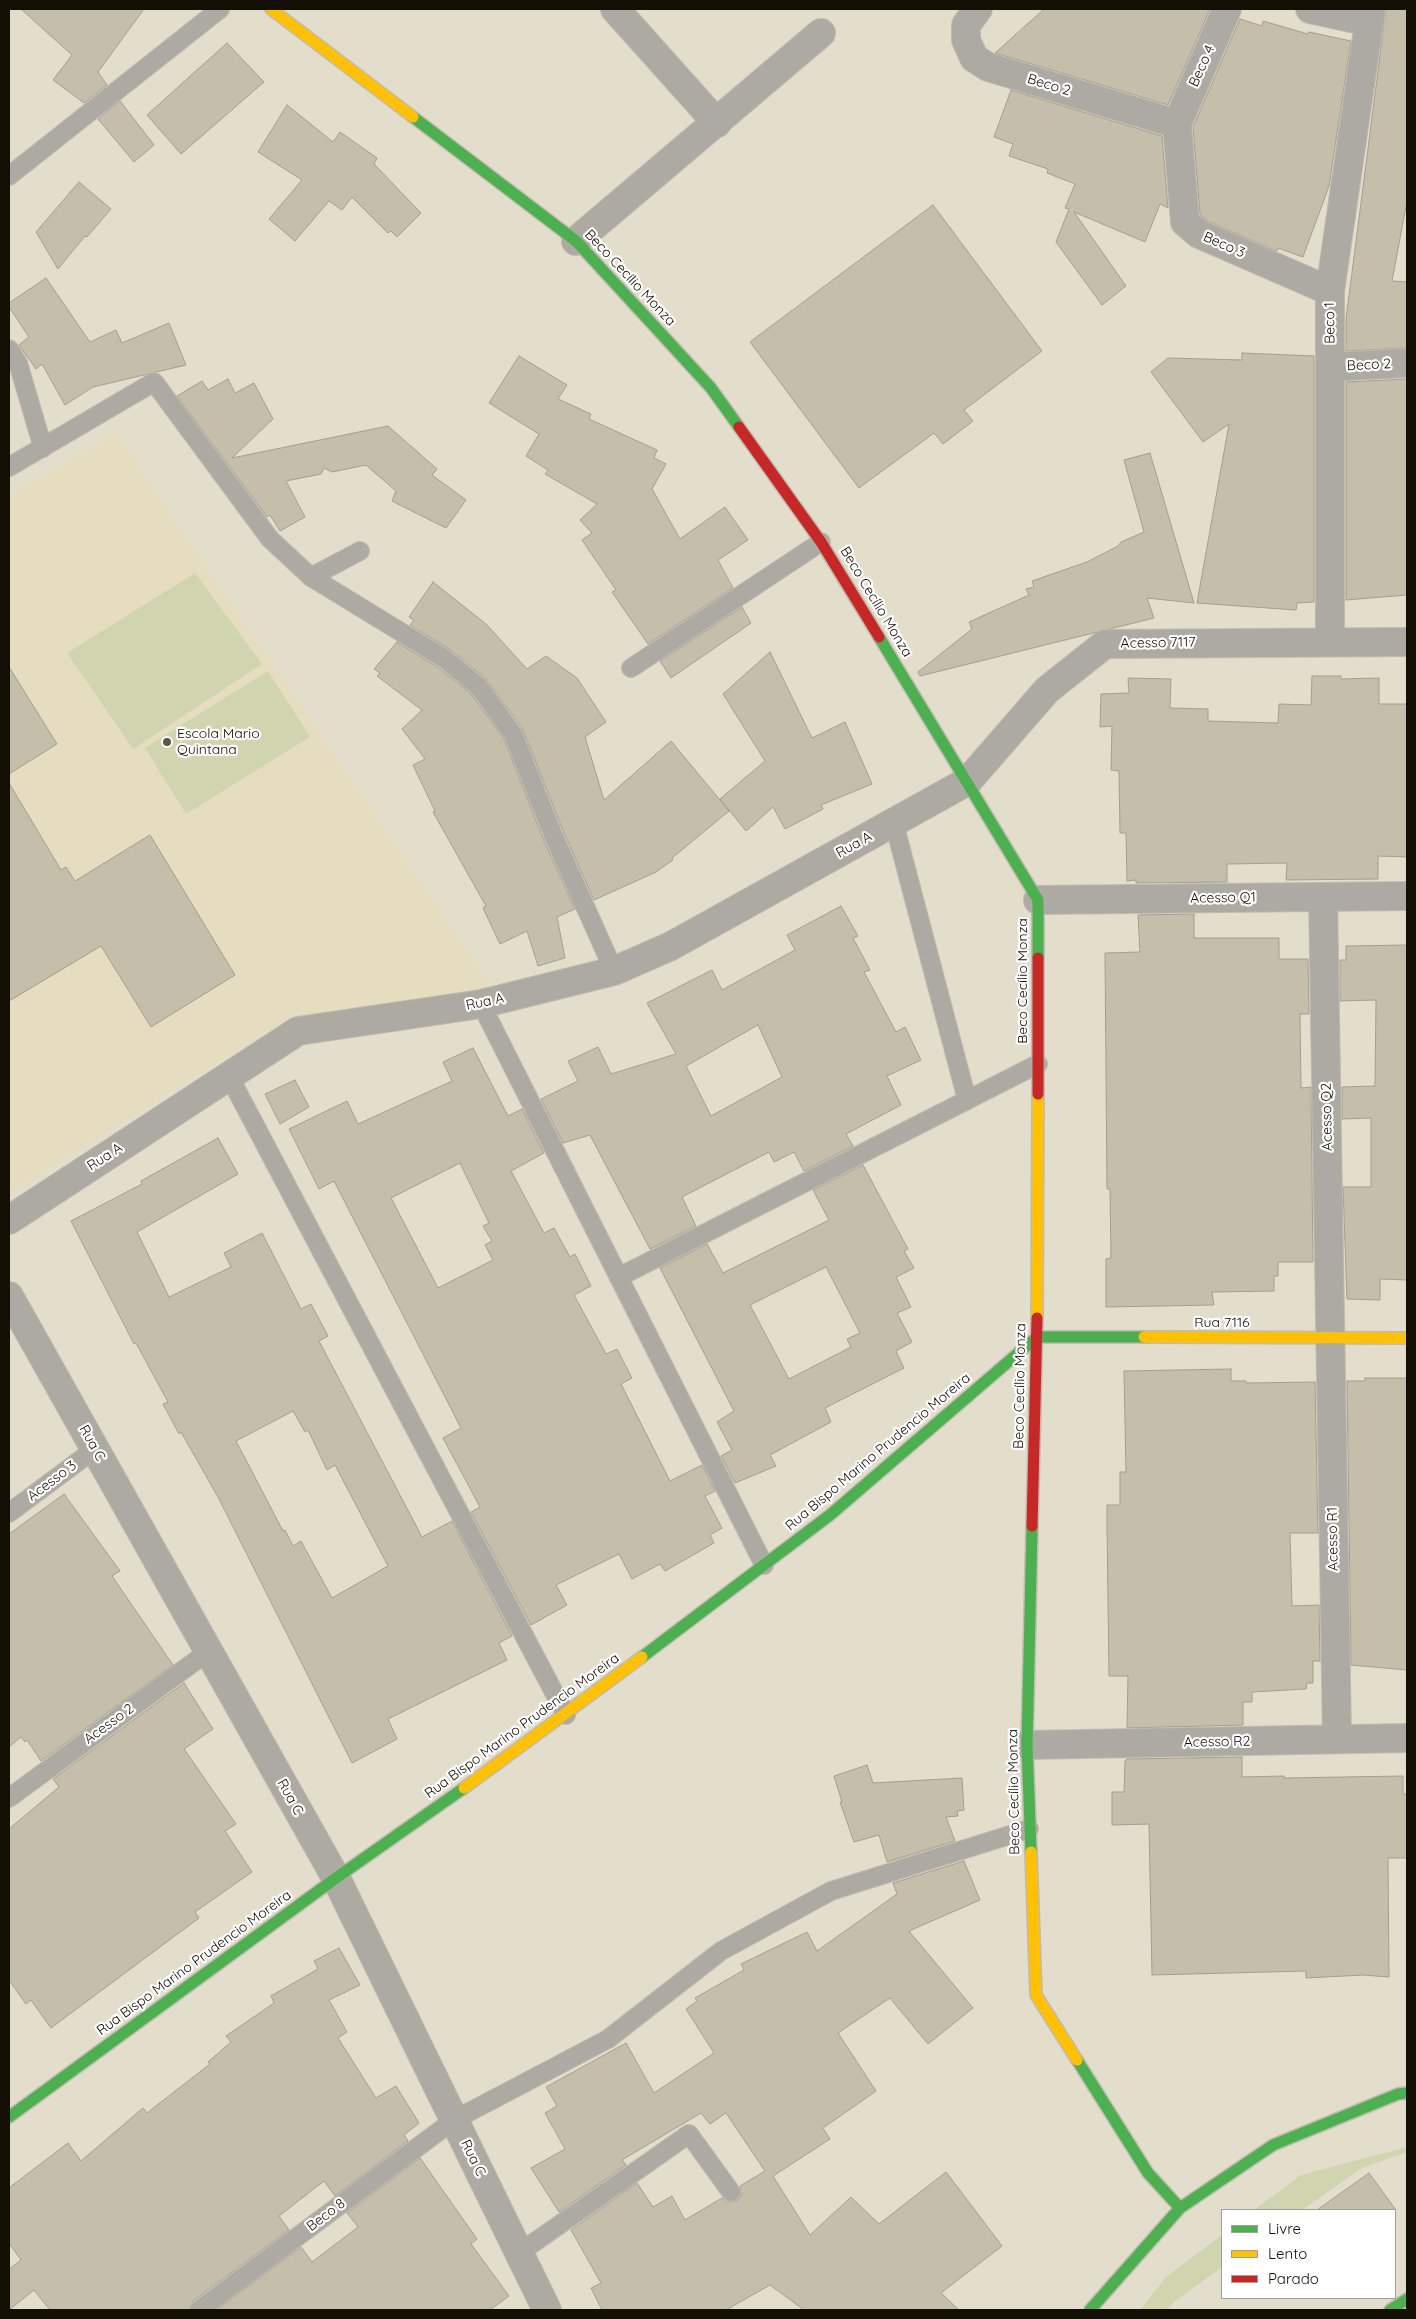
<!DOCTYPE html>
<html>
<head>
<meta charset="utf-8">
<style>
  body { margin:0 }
  #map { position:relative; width:1416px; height:2319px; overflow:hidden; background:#e3ddcc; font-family:Quicksand,sans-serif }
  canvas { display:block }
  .frame { position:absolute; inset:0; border:10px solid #130f05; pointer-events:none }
  .legend { position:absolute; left:1221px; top:2209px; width:175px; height:90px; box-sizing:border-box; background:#fff; border:1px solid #a19f9b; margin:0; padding:6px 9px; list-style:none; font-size:15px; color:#130f05 }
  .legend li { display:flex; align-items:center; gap:10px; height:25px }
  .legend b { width:25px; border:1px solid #a19f9b }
</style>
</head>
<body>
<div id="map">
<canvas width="1416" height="2319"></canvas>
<div class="frame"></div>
<ul class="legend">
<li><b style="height:6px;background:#4caf50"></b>Livre</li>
<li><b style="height:6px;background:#ffc107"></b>Lento</li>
<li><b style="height:6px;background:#c62828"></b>Parado</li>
</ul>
</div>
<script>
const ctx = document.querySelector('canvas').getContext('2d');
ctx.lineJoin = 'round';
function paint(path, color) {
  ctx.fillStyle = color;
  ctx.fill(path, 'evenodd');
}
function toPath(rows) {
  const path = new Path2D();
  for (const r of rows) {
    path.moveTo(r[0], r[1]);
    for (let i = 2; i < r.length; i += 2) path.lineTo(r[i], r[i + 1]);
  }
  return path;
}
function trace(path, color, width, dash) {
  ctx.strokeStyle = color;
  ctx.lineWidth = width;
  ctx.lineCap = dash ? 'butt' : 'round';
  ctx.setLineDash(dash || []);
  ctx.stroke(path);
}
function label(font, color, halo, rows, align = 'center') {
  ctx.font = font + ' Quicksand,sans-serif';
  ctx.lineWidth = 4.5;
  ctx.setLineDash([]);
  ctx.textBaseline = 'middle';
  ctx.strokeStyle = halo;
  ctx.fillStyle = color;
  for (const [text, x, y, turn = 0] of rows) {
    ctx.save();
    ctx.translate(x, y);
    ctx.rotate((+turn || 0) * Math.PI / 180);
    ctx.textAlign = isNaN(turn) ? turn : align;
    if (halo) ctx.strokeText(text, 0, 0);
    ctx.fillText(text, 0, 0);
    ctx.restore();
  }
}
paint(toPath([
  [116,433,493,988,292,1017,9,1193,9,496]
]), '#e6dcbf');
paint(toPath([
  [195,573,262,664,133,749,67,653],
  [268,671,310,737,186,814,145,748],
  [1407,2147,1407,2152,1362,2168,1302,2210,1254,2210,1301,2175],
  [1222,2235,1222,2267,1175,2301,1167,2310,1140,2310,1166,2277]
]), '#d1d5af');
const building = toPath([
  [21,9,144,9,98,72,107,85,84,103,53,80,72,55,21,9],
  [1044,9,1210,9,1168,105,995,53,1044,9],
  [1386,9,1407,9,1407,201,1392,281,1407,282,1407,348,1346,351,1346,319,1386,9],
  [1240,19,1262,26,1263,21,1308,34,1309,32,1351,41,1329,186,1303,257,1278,248,1277,251,1274,250,1207,221,1200,214,1193,127,1240,19],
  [227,43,264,82,181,154,147,115,227,43],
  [1011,90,1162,136,1168,208,1160,204,1145,242,1074,212,1126,286,1102,305,1056,242,1069,209,1065,208,1075,184,1047,173,1048,169,1009,156,1013,144,994,137,1011,90],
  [120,101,154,145,134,162,98,119,120,101],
  [287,105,333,142,340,132,377,158,374,164,421,213,397,237,391,231,388,233,352,197,342,210,329,201,295,241,269,219,302,180,258,152,287,105],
  [79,182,111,209,87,237,85,236,58,269,36,232,79,182],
  [933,205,1042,351,964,410,973,421,943,444,934,433,859,488,750,342,933,205],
  [46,278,90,342,116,330,122,343,169,323,186,365,93,387,65,405,42,364,36,369,19,345,29,337,9,307,9,303,46,278],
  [1242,353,1314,356,1314,602,1297,603,1296,610,1197,603,1229,424,1203,442,1151,372,1168,358,1242,360,1242,353],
  [519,356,567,385,558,399,591,414,589,419,657,450,654,458,666,464,652,489,680,539,725,507,748,540,718,560,733,588,648,644,612,592,616,590,582,540,592,533,580,520,597,504,545,474,548,470,526,456,539,434,489,403,519,356],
  [228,379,235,393,254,383,273,419,232,458,388,426,437,469,432,475,466,500,446,528,392,501,396,491,366,465,332,472,324,468,321,474,286,481,305,517,280,531,270,515,267,517,177,396,202,381,208,390,228,379],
  [1407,379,1407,595,1346,600,1346,382,1407,379],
  [1150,453,1194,603,1147,598,1154,618,920,676,918,672,972,629,969,622,1029,595,1026,589,1034,587,1032,581,1087,562,1118,546,1121,542,1144,532,1124,460,1150,453],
  [433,582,486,624,527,669,546,656,577,678,606,722,585,737,604,800,671,741,729,811,672,858,673,860,656,872,594,900,564,833,522,728,486,679,452,651,410,625,414,620,409,617,433,582],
  [742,607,751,623,671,678,660,661,742,607],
  [397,642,439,668,471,694,504,739,544,841,575,909,557,917,565,958,538,966,527,931,500,944,483,908,486,906,433,812,435,811,413,765,425,759,402,729,422,710,377,676,380,673,374,669,397,642],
  [770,652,812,738,845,722,872,784,821,805,823,809,785,829,773,807,746,831,720,799,765,761,723,694,770,652],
  [9,667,57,744,9,774,9,667],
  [1312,676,1341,676,1341,679,1379,678,1379,704,1407,704,1407,857,1378,856,1378,879,1286,880,1287,863,1227,864,1227,882,1136,883,1136,880,1127,881,1126,833,1120,833,1119,771,1111,770,1112,726,1100,727,1101,694,1129,693,1128,678,1171,679,1170,708,1208,709,1208,721,1278,723,1279,704,1311,705,1312,676],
  [9,783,61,870,66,867,75,881,150,835,235,975,151,1027,101,946,9,1001,9,783],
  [841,906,858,936,853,938,870,970,864,972,896,1032,905,1027,921,1060,887,1076,901,1105,846,1134,853,1146,804,1171,794,1152,774,1162,769,1152,682,1197,696,1226,650,1249,590,1135,563,1143,541,1099,578,1081,568,1061,598,1047,611,1074,676,1054,647,1003,712,970,722,990,795,950,787,935,841,906],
  [758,1025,782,1077,711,1116,686,1066,758,1025],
  [1194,914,1194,938,1279,938,1279,959,1308,959,1309,1014,1300,1014,1301,1088,1311,1087,1313,1262,1278,1262,1278,1276,1274,1276,1274,1291,1212,1292,1214,1305,1106,1307,1106,1259,1111,1258,1110,1189,1107,1189,1105,953,1140,952,1138,915,1194,914],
  [1407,945,1407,1280,1380,1279,1380,1300,1347,1299,1343,1187,1371,1187,1371,1118,1342,1119,1342,1087,1375,1086,1376,1000,1340,1001,1340,960,1346,960,1346,946,1407,945],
  [473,1048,508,1116,522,1109,544,1153,511,1171,544,1233,554,1228,570,1257,575,1254,591,1286,574,1295,606,1354,617,1349,632,1378,621,1384,670,1481,702,1465,715,1491,705,1496,722,1528,710,1535,714,1543,665,1571,660,1564,632,1579,619,1554,556,1585,567,1605,531,1625,471,1512,480,1507,443,1438,461,1428,334,1181,319,1189,289,1129,347,1101,358,1124,452,1081,443,1062,473,1048],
  [460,1163,489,1223,483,1226,492,1241,485,1245,493,1260,438,1288,391,1198,460,1163],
  [295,1080,309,1107,280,1124,265,1094,295,1080],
  [218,1138,238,1174,137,1232,169,1297,231,1267,224,1253,262,1233,301,1309,311,1304,328,1336,319,1341,422,1537,452,1521,512,1636,499,1643,507,1660,388,1719,397,1739,352,1763,218,1497,181,1432,179,1434,163,1404,168,1402,136,1343,134,1344,71,1221,142,1184,141,1181,218,1138],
  [293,1411,305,1432,308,1430,327,1470,335,1465,388,1566,332,1598,301,1541,293,1546,285,1530,283,1531,236,1441,293,1411],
  [863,1165,908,1249,904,1251,914,1268,896,1277,911,1307,897,1313,912,1342,896,1351,904,1368,825,1408,831,1422,770,1455,776,1466,735,1483,721,1456,732,1450,717,1422,734,1411,660,1268,707,1244,723,1273,829,1220,813,1190,863,1165],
  [826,1267,860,1333,847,1339,851,1347,789,1379,750,1305,826,1267],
  [1231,1369,1231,1381,1246,1381,1246,1383,1315,1382,1318,1533,1290,1533,1292,1606,1319,1605,1320,1661,1313,1661,1313,1683,1307,1683,1306,1689,1252,1692,1252,1702,1243,1702,1243,1725,1127,1728,1128,1676,1109,1676,1107,1524,1107,1505,1120,1505,1120,1472,1126,1472,1124,1371,1231,1369],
  [1365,1378,1407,1378,1407,1670,1351,1665,1347,1381,1365,1381,1365,1378],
  [64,1494,120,1571,112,1576,173,1665,41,1761,27,1740,25,1742,21,1737,9,1747,9,1534,64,1494],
  [184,1683,213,1729,184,1749,236,1824,225,1831,252,1872,195,1912,199,1918,51,2028,31,2000,26,2004,9,1980,9,1829,59,1787,53,1779,184,1683],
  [1242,1757,1242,1777,1284,1776,1284,1778,1403,1776,1403,1794,1407,1794,1407,1858,1388,1858,1389,1977,1363,1975,1306,1978,1306,1971,1152,1975,1149,1824,1112,1825,1112,1792,1124,1792,1125,1761,1127,1759,1242,1757],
  [867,1765,873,1783,962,1778,964,1810,957,1811,958,1816,946,1817,955,1841,887,1862,879,1835,854,1842,840,1802,842,1802,834,1776,867,1765],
  [964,1861,980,1900,909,1931,973,2008,928,2044,890,1998,838,2033,876,2091,823,2128,830,2139,773,2176,810,2235,851,2197,879,2224,946,2172,1002,2246,941,2293,959,2310,804,2310,770,2285,726,2310,602,2310,591,2288,601,2283,571,2230,637,2183,653,2207,672,2196,685,2220,722,2198,727,2202,737,2201,741,2196,740,2186,765,2171,726,2113,710,2124,701,2113,622,2160,626,2165,559,2212,531,2168,565,2149,545,2113,557,2106,546,2087,626,2043,654,2093,714,2053,686,2009,697,2001,695,1998,744,1970,741,1964,807,1932,817,1951,897,1894,893,1883,964,1861],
  [339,1948,360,1985,329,2000,347,2032,338,2038,376,2098,396,2086,419,2123,404,2135,408,2141,335,2196,324,2181,279,2216,289,2230,193,2301,189,2310,50,2310,34,2290,9,2310,9,2269,21,2260,9,2243,9,2188,68,2143,81,2161,143,2108,147,2113,210,2064,208,2062,231,2042,226,2036,274,2003,271,1996,318,1969,314,1961,339,1948],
  [420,2158,477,2239,471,2244,509,2296,490,2310,216,2310,301,2247,312,2262,358,2227,347,2213,420,2158],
  [1369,2173,1396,2210,1317,2210,1369,2173]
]);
paint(building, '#c5beaa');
trace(building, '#a29e91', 1);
const lane = toPath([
  [9,176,220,9],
  [9,349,18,363,43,448],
  [9,467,154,382,270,539,311,577,445,659,479,687,513,734,554,837,614,971],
  [311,577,360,551],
  [631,668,821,542],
  [894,823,967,1100],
  [481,1004,764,1565],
  [229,1076,566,1715],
  [619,1277,1038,1064],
  [9,1513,95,1449],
  [9,1798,209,1651],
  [519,2253,689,2134,731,2192],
  [199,2310,454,2120,608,2039,721,1951,831,1891,1029,1829]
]);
const street = toPath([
  [615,9,717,123],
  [978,9,966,25,966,40,974,58,988,67,1177,124],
  [1227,9,1177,124,1185,222,1199,234,1330,291],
  [1310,9,1370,22],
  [576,241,821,33],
  [1331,367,1407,363],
  [1330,641,1330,291,1371,9],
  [1323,897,1337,1739],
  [1038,900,1407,896],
  [9,1220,298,1031,481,1004,614,971,671,946,968,781,1047,690,1105,644,1407,642],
  [9,1296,336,1878,547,2310],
  [1027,1745,1407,1738]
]);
const fast = toPath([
  [413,117,576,241,711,388,739,427],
  [879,637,1038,900,1038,958],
  [642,1657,830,1515,1037,1337,1144,1337],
  [1031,1852,1027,1745,1032,1526],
  [1077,2060,1148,2173,1180,2208],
  [9,2117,336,1878,464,1788],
  [1090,2310,1180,2208,1273,2145,1398,2094,1407,2093],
  [1390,2310,1407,2299]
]);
const slow = toPath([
  [271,9,413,117],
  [1037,1318,1038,1094],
  [1144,1337,1407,1338],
  [464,1788,642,1657],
  [1031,1852,1036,1995,1077,2060]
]);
const jam = toPath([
  [739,427,821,542,879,637],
  [1038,1094,1038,958],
  [1032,1526,1037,1318]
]);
trace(lane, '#c0bbae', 20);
trace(street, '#c0bbae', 30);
trace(fast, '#c0bbae', 14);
trace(slow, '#c0bbae', 14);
trace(jam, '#c0bbae', 14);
trace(lane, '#ada9a3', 18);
trace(street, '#ada9a3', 28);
trace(fast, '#4caf50', 11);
trace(slow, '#ffc107', 11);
trace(jam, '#c62828', 11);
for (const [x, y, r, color] of [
  [167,742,5,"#5c574b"]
]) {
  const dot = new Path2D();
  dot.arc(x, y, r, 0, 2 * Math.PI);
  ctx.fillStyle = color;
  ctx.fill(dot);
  trace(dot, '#fff', 2);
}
label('14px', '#130f05', '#fff', [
  ["Beco 4",1202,66,-66],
  ["Beco 2",1049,85,17],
  ["Beco 3",1224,245,24],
  ["Beco Cecílio Monza",630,278,47],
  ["Beco 1",1330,323,-91],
  ["Beco 2",1369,365,-3],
  ["Beco Cecílio Monza",876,602,59],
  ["Acesso 7117",1158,643,-1],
  ["Rua A",854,845,-29],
  ["Acesso Q1",1223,898,-1],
  ["Beco Cecílio Monza",1023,981,-90],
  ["Rua A",485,1002,-12],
  ["Acesso Q2",1327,1117,-91],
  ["Rua A",105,1157,-33],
  ["Rua 7116",1222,1323],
  ["Beco Cecílio Monza",1020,1386,-89],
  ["Rua C",92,1443,61],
  ["Rua Bispo Marino Prudencio Moreira",878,1452,-40],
  ["Acesso 3",52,1481,-37],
  ["Acesso R1",1333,1539,-91],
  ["Acesso 2",109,1724,-36],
  ["Rua Bispo Marino Prudencio Moreira",522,1726,-36],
  ["Acesso R2",1217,1742,-1],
  ["Beco Cecílio Monza",1014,1792,-91],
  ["Rua C",290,1797,61],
  ["Rua Bispo Marino Prudencio Moreira",194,1963,-36],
  ["Rua C",473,2158,64],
  ["Beco 8",326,2215,-37]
]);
label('14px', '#130f05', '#fff', [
  ["Escola Mario",177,734],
  ["Quintana",177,750]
], 'left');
</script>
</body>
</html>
